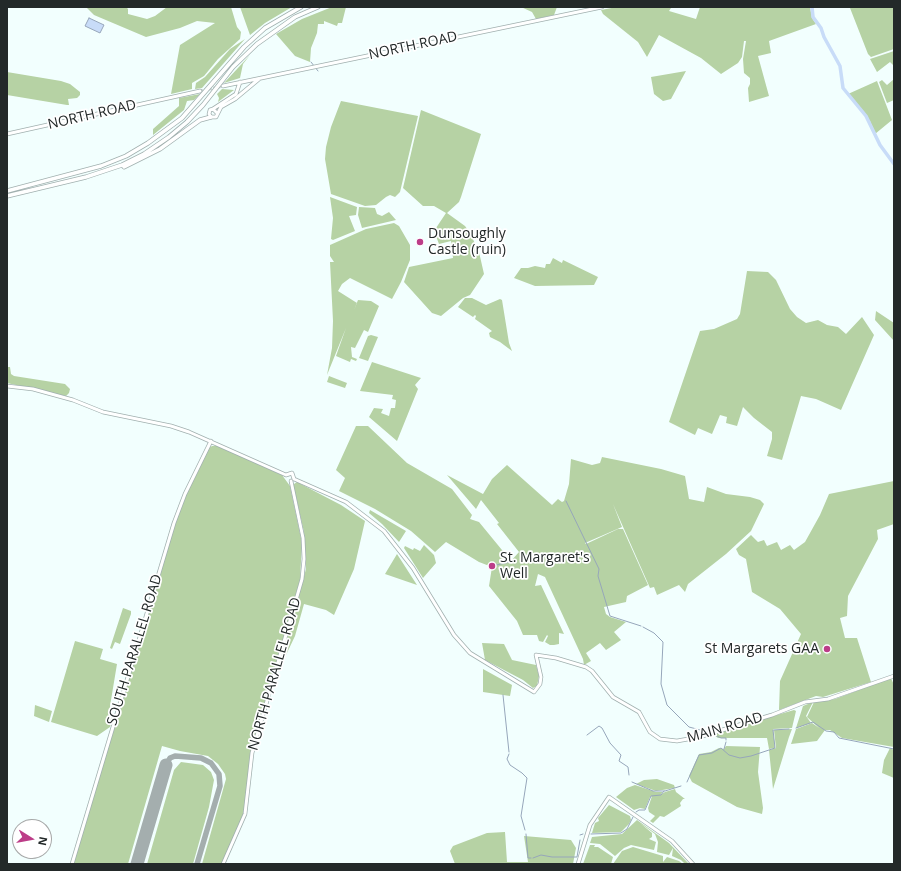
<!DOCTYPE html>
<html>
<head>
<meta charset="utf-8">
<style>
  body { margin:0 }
  #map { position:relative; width:901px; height:871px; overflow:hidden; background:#f2fffe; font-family:"Open Sans",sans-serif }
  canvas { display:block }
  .frame { position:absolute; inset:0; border:8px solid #232929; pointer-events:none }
  .north { position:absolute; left:12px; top:819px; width:40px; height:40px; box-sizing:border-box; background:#fff; border:1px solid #a7a9a9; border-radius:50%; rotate:101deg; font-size:11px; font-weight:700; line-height:16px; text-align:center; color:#232929 }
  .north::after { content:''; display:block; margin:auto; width:14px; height:18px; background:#bc3d88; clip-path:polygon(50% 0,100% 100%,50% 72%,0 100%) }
</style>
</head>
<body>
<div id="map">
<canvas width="901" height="871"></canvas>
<div class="frame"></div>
<div class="north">N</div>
</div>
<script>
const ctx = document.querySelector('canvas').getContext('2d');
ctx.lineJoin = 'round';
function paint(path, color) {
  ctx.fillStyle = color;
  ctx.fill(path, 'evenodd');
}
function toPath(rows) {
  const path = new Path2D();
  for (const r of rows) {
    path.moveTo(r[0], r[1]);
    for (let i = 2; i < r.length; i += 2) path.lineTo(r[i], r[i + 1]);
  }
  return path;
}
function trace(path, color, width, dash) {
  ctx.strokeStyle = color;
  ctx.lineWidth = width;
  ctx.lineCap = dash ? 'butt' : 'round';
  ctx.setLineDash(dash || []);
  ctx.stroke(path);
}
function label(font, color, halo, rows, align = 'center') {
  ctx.font = font + ' "Open Sans",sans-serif';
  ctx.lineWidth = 3.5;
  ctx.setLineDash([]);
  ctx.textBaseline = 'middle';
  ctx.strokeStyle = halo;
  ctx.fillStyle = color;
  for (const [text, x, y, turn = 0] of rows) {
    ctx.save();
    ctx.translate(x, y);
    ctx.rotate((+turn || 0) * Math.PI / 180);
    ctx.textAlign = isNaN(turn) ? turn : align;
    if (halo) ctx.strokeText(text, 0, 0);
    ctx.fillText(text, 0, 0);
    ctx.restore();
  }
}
paint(toPath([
  [86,7,126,7,128,9,128,14,147,19,155,16,167,7,231,7,237,27,241,32,240,39,218,59,204,76,192,83,192,89,171,94,180,45,215,23,197,21,180,28,146,37,94,15],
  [240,7,292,7,265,23,250,35],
  [332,7,346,7,342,23,338,23,337,26,324,21,324,24,318,24,317,33,311,48,310,62,295,56,276,34,302,19],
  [521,7,557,7,554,15,536,19,532,12],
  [617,7,671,8,669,11,696,19,700,7,810,7,812,18,816,24,769,41,771,53,758,56,769,96,749,102,748,88,750,84,750,78,744,73,743,59,746,41,744,41,742,57,738,63,721,74,701,58,659,35,647,57,638,42,603,14,601,10],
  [853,7,894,7,894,49,871,57,868,54,850,8],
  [245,39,202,88,195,89,196,83,205,77,230,49],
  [894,51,894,66,890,62,877,72,870,59],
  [250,55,243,64,240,78,224,83],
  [686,71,671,99,663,101,654,94,651,77],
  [7,72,61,81,70,84,80,92,80,95,77,98,68,99,69,105,67,105,7,95],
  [894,79,894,100,887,103,879,82,882,80,887,85],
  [877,81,892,120,875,134,870,121,848,94],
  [222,89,234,90,218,102,219,98,217,94],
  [200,94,194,100,187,101,184,110,153,135,153,129,179,106,179,98],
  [341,101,418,116,400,192,395,197,390,195,386,197,376,205,365,206,331,194,325,159,326,147,331,127],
  [421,110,481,134,461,197,459,202,447,213,465,226,470,233,479,252,484,274,470,295,463,298,441,316,432,313,404,282,409,267,453,258,451,241,439,244,434,231,446,213,434,206,423,206,403,188],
  [330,197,357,207,356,215,349,216,355,231,333,240,331,239,333,218],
  [359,207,375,208,377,214,382,216,389,212,396,220,362,228,358,215],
  [394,223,399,226,410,245,410,260,401,282,392,299,350,278,342,284,338,291,357,303,354,310,358,300,371,301,379,306,368,332,364,330,355,348,351,347,352,357,357,359,356,361,351,359,350,362,336,356,346,328,327,375,332,348,333,321,330,262,334,262,330,256,330,245,366,229],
  [553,258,562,263,563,260,598,277,594,285,535,286,514,278,521,268,528,268,535,266,545,268,546,264,550,264],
  [747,271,768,272,776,280,790,309,797,317,806,323,818,320,827,325,838,327,846,334,862,317,874,335,841,410,816,399,801,396,782,460,767,456,772,439,772,432,754,418,743,407,737,426,726,423,727,417,720,415,712,434,698,428,695,435,669,422,700,331,714,329,737,319,740,314],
  [465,298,472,298,486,305,500,299,502,300,509,343,512,351,500,342,490,337,489,333,492,331,475,319,476,316,475,315,473,317,458,307],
  [876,311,894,323,894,341,875,320],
  [371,335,378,337,368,361,359,358,368,336],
  [372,362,421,378,415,385,418,389,397,441,369,417,374,408,383,409,381,413,389,416,391,408,395,408,396,400,392,399,393,395,360,391],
  [7,367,10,367,11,374,14,376,65,384,70,389,69,393,66,396,7,383],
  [329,376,347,383,345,388,327,382],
  [356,426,368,426,407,463,452,489,472,515,470,519,479,522,511,561,519,552,497,524,499,523,481,500,476,509,447,475,483,494,492,479,507,465,552,505,558,499,562,502,564,501,569,484,571,459,592,465,600,463,602,457,661,469,685,476,689,499,704,502,707,487,726,494,750,497,760,500,764,504,751,531,726,554,688,584,685,592,679,585,657,595,654,587,650,588,613,504,622,527,585,543,586,544,618,529,623,529,648,585,627,596,626,602,604,607,606,614,610,617,626,622,614,632,621,640,606,650,600,643,586,653,591,661,584,665,583,659,545,577,538,574,535,586,541,585,564,634,559,633,559,644,554,645,550,645,545,642,548,636,547,635,543,642,539,641,537,635,523,635,517,621,489,586,492,567,479,562,446,542,435,552,411,531,375,509,339,491,345,478,336,470],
  [212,446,218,446,282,475,290,486,302,543,300,580,250,755,247,792,243,815,222,864,202,864,226,779,225,774,218,764,208,756,180,751,162,746,128,864,73,864,174,525,187,492,209,448],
  [894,481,894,524,877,530,878,539,848,596,847,616,840,618,845,638,857,638,871,682,823,697,816,696,779,710,780,681,801,634,780,609,752,592,746,559,739,555,736,549,751,535,758,542,764,540,767,546,777,542,781,550,790,545,794,550,805,542,820,515,829,494],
  [297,482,341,505,365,521,354,569,334,615,326,610,304,604,295,636,277,674,306,569,304,532,294,488,294,484],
  [370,510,406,531,399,542,382,524,369,513],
  [424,545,434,555,436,563,423,578,404,548,405,546,413,550,414,548,420,551],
  [397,554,417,585,385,574],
  [123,608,131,611,131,614,120,644,115,642,112,649,110,648],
  [75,641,103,649,100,659,117,664,110,706,111,713,114,715,110,727,97,736,51,722],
  [482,643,504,644,512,660,536,665,539,676,537,686,533,688,523,680,485,660],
  [483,669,512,685,510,696,483,692],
  [891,678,894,685,894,747,842,738,830,730,825,730,817,741,791,744,796,729,812,723,819,728,807,717,814,702,835,699],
  [813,702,806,716,811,723,796,728,803,706],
  [35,705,52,711,49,722,34,716],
  [794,710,796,711,792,728,773,729,775,748,769,749,767,738,718,738,712,734],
  [792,729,789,737,773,789,769,750,776,748,774,730],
  [726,746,760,747,758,772,763,808,762,814,737,807,692,782,689,776,699,754,711,752,719,748,724,749],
  [890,748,894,750,894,778,882,773,884,760],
  [181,762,203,765,211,772,214,780,209,807,193,864,147,864,174,770],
  [657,779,674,785,675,788,656,791,636,784,644,780],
  [635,785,656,792,663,792,660,795,665,792,675,789,676,792,685,799,683,799,680,803,681,806,664,817,660,816,653,823,650,821,655,816,649,812,648,808,652,796,650,797,645,809,640,808,634,810,616,797,627,788],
  [609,805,630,816,631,820,629,824,621,832,592,833,595,823,599,821,598,818],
  [637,820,669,843,689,864,685,864,681,860,672,856,673,848,669,855,657,852,658,842,655,834,640,823,652,833,652,837,649,839,656,842,654,850,631,845,624,848,615,856,600,844,590,843,592,837,622,834],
  [505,832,507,862,528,862,524,836,571,840,576,848,573,864,455,864,450,851,453,846,487,833],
  [590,845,595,845,594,847,598,847,613,857,611,864,583,864],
  [633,847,663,856,663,862,667,857,679,861,683,864,613,864,622,851]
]), '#b6d2a4');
const water = toPath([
  [89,18,104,25,100,33,85,26,89,18]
]);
paint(water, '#c8dcf8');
trace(water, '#96a6ba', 1);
trace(toPath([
  [311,62,318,71],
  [566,501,599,569,598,576,610,616,641,626],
  [492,566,510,562],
  [643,627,654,633,663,642,661,684,667,705,689,727,708,732],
  [503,695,509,752],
  [796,728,813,722,826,731,834,732,839,738,894,749],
  [713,734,721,738,726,738,726,740],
  [587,735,599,726,602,728,610,743,621,755,619,761,628,767,629,775],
  [724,749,726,742],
  [509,754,507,759,510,765,522,773,527,778,521,816,525,830],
  [632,782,653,791,665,791,681,786],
  [687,782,699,755,712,753,721,748,729,755,740,758,751,756,775,748,773,730,789,729],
  [636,812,639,810,645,810,651,796,661,795,664,791],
  [526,834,528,858,531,858],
  [591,834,621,833,627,829,633,817],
  [580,835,583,834],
  [533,858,541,855,552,857,577,857,580,840]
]), '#96a6ba', 1);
trace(toPath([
  [812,7,813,17,821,28,824,37,840,66,843,88,866,116,880,145,894,164]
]), '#c8dcf8', 3.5);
trace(toPath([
  [166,765,170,758,175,756,201,758,211,763,219,774,220,786,197,864]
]), '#a4aeae', 5.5);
trace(toPath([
  [137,864,166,765]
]), '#a4aeae', 13);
trace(toPath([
  [200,91,223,86]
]), '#c9d4d3', 3, [3, 1.5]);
const major = toPath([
  [223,86,602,7],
  [213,109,236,94,240,82],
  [217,113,213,109,210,110,209,114,211,117,216,117,221,107,235,99,259,79],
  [7,134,200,91],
  [7,386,33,389,73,400,103,412,171,426,189,432,286,475],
  [286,475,292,473,294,479],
  [294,479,346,502,384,531,413,568,454,635,470,653,534,692,540,684,541,677,536,655,556,658,586,667,592,671,613,697,639,712,650,732,660,739,677,741,699,737,772,715,805,702,828,699,894,676],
  [72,864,174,523,185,494,211,441],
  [223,864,245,814,252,753,302,579,304,559,303,538,291,481],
  [578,864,590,825,609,797,672,841,693,864]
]);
const highway = toPath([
  [124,167,160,149,200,120,211,117],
  [7,191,101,166,126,156,148,143,182,118,244,47,265,28,301,7],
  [7,196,86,177,122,165,144,154,169,137,187,122,203,105,233,67,257,44,295,17,318,7]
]);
trace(major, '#a1b0af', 4.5);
trace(highway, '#a1b0af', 5);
trace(major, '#fff', 3);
trace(highway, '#fff', 3.5);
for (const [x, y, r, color] of [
  [420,242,4,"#bc3d88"],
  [492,566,4,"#bc3d88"],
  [827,649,4,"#bc3d88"]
]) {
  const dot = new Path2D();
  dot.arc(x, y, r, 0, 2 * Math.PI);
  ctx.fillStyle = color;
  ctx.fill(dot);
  trace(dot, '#fff', 1.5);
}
label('14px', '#232929', '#fff', [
  ["NORTH ROAD",413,46,-12],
  ["NORTH ROAD",92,115,-13],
  ["SOUTH PARALLEL ROAD",135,650,-73],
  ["NORTH PARALLEL ROAD",275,674,-74],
  ["MAIN ROAD",725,728,-16]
]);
label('14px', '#232929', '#fff', [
  ["Dunsoughly",428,234],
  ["Castle (ruin)",428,250],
  ["St. Margaret's",500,558],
  ["Well",500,574],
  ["St Margarets GAA",819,649,"right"]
], 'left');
</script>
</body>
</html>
